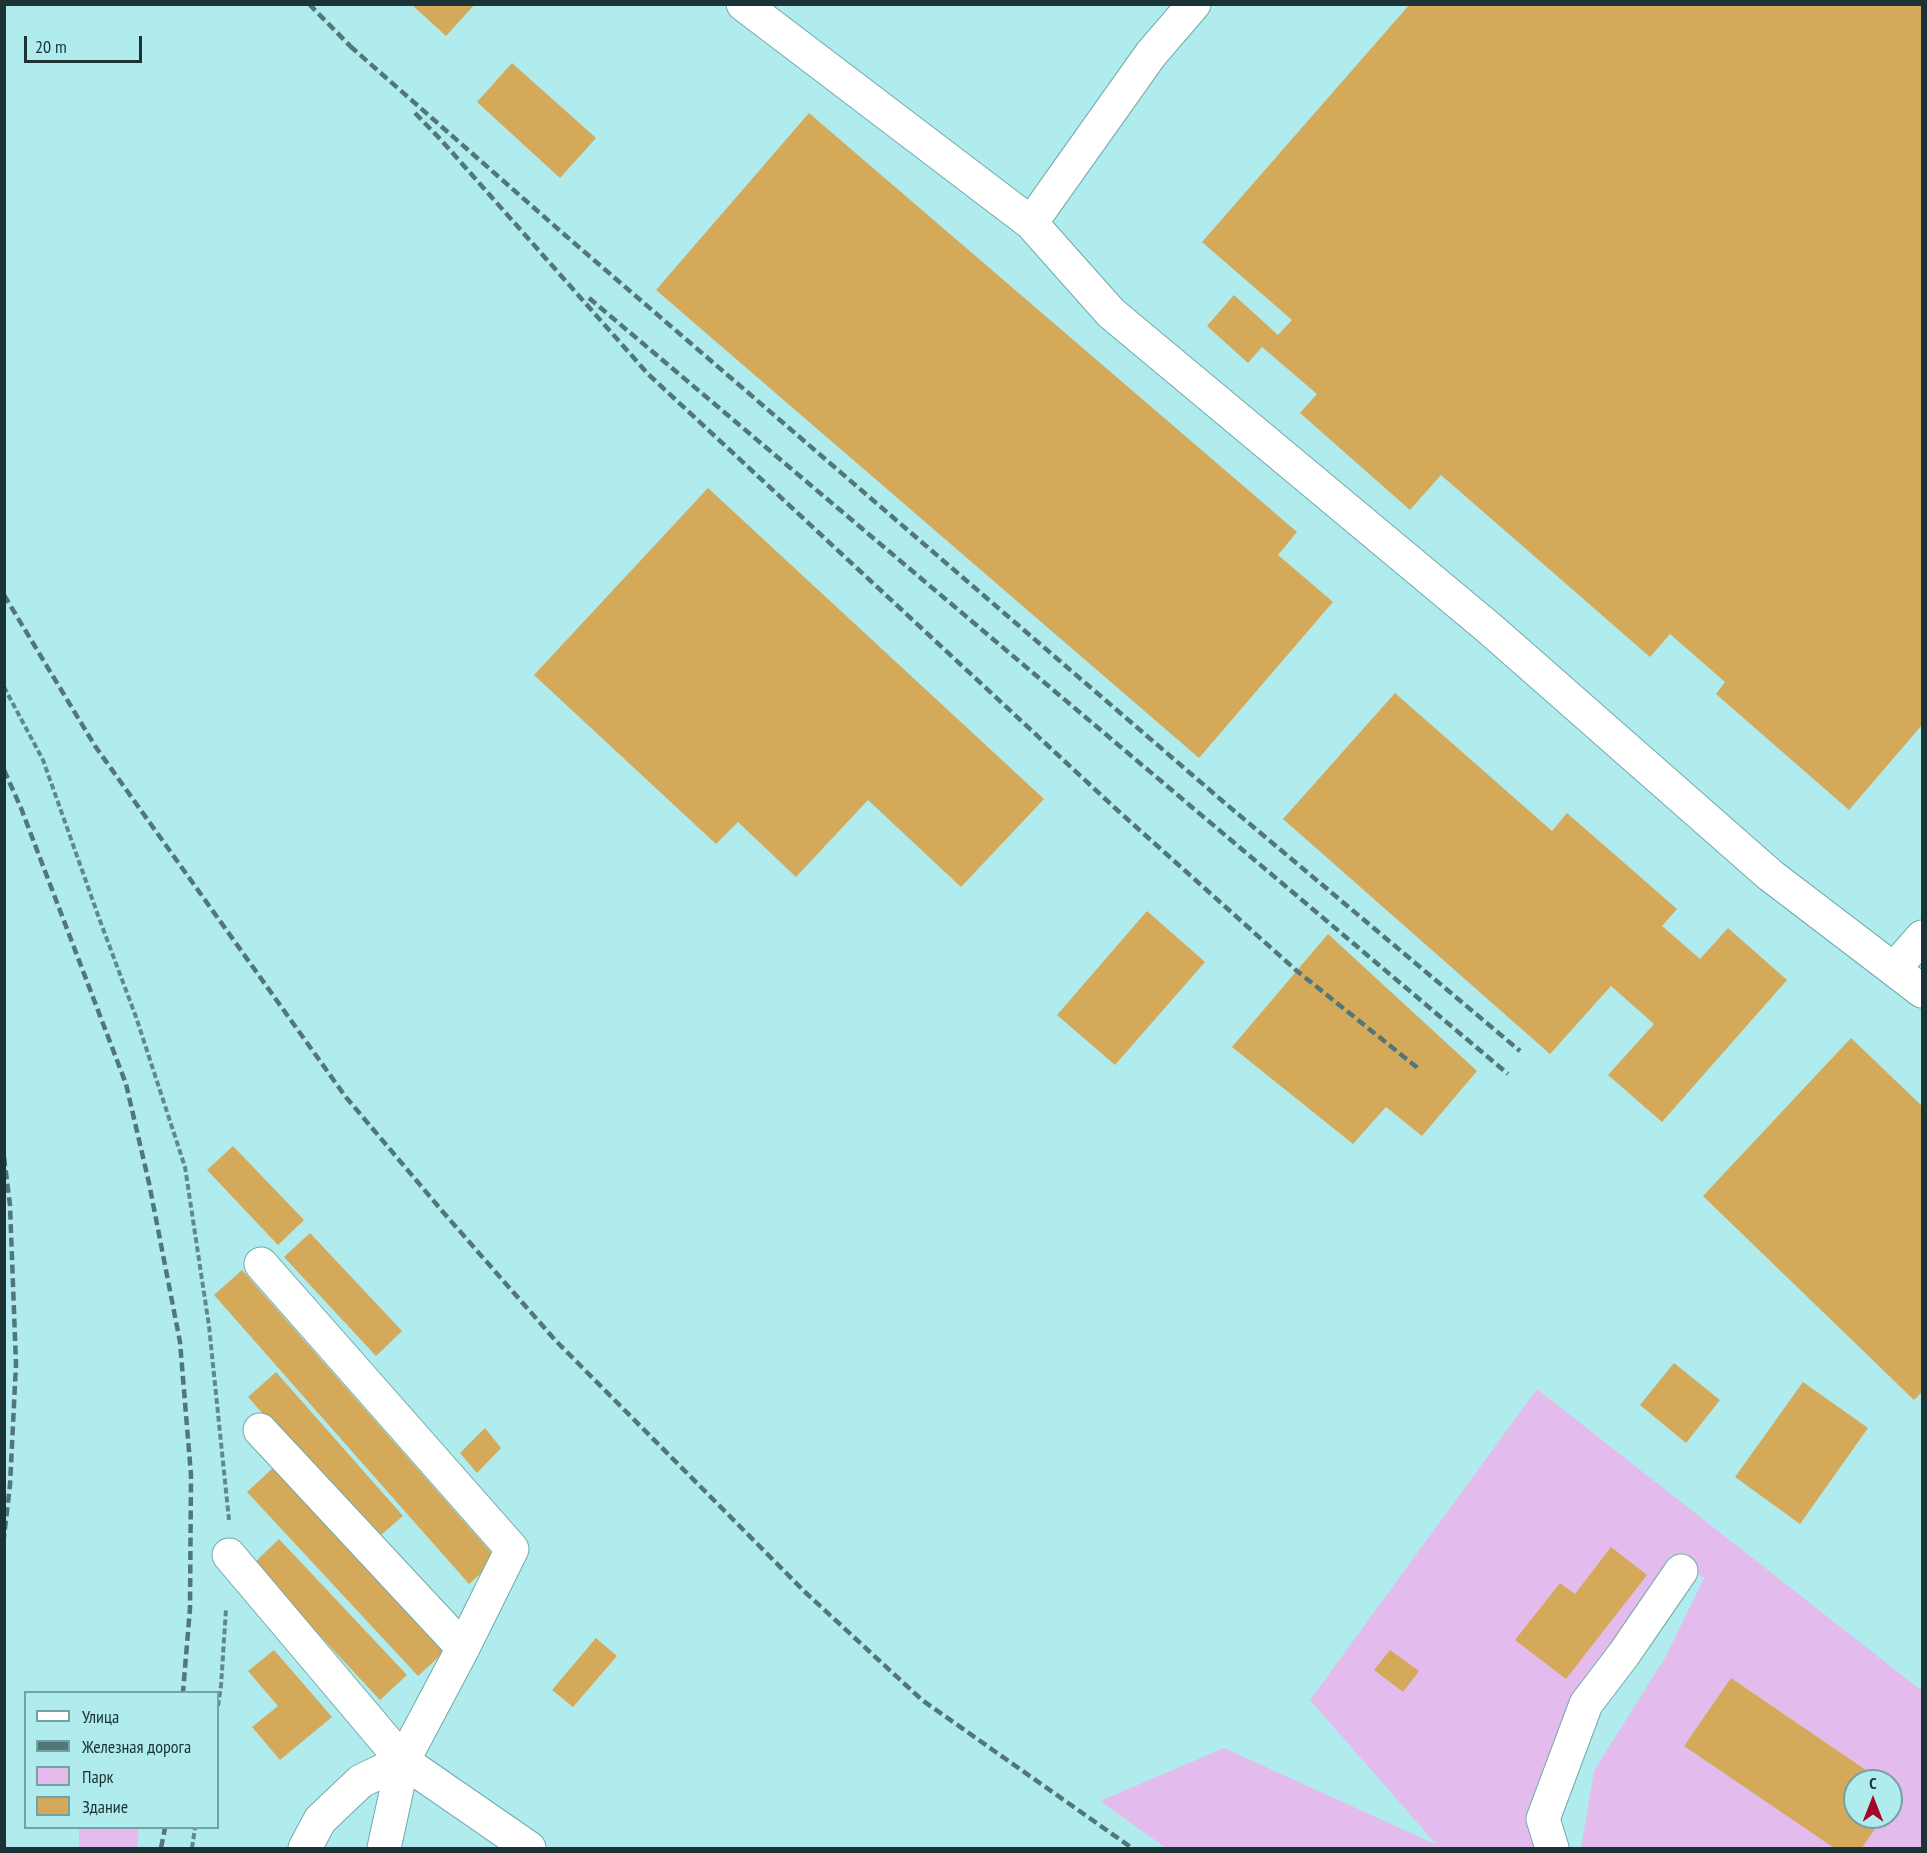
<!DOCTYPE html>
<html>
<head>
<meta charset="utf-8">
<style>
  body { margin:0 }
  #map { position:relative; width:1927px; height:1853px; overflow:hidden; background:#b0ebee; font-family:"PT Sans Narrow",sans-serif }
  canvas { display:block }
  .frame { position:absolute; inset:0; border:6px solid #1b3334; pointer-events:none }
  .legend { position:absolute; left:24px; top:1691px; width:195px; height:138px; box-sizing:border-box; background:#b0ebee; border:2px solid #74a1a4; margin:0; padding:8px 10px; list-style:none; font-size:18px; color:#1b3334 }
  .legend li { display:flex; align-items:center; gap:12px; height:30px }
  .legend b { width:30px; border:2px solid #74a1a4 }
  .north { position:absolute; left:1843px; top:1769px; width:60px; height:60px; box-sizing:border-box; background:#b0ebee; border:2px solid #74a1a4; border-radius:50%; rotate:0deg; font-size:16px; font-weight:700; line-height:24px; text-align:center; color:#1b3334 }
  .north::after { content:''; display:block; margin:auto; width:21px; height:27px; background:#a40629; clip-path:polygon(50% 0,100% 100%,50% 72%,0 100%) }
  .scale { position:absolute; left:24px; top:36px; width:118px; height:27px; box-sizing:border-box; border:3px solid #1b3334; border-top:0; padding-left:8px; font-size:18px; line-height:21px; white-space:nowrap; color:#1b3334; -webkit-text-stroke:4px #b0ebee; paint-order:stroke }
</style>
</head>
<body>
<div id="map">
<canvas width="1927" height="1853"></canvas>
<div class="frame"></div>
<ul class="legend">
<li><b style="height:8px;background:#fff"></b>Улица</li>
<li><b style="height:8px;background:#527779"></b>Железная дорога</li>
<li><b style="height:16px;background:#e3bced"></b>Парк</li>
<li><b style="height:16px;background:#d5a95a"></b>Здание</li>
</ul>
<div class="north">С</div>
<div class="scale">20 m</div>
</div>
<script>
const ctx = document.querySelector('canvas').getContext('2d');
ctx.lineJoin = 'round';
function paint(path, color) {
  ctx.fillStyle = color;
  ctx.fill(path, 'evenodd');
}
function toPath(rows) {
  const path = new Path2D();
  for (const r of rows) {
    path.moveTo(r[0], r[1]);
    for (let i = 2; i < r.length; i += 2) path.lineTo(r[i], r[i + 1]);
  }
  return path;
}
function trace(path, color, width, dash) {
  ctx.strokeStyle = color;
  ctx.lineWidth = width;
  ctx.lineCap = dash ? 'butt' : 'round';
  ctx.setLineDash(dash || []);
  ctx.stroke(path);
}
paint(toPath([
  [1537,1389,1922,1691,1922,1848,1862,1848,1883,1817,1891,1817,1891,1806,1900,1793,1891,1787,1891,1781,1882,1781,1731,1678,1684,1746,1834,1848,1581,1848,1594,1771,1666,1656,1704,1578,1671,1554,1557,1740,1538,1848,1166,1848,1100,1801,1224,1748,1437,1845,1310,1700],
  [79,1828,139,1828,137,1848,79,1848]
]), '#e3bced');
paint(toPath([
  [411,4,475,4,446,36],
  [1410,4,1922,4,1922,725,1849,810,1716,694,1725,682,1670,634,1650,657,1441,475,1410,510,1300,413,1317,394,1262,347,1248,363,1207,326,1234,295,1278,335,1292,320,1202,242],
  [512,63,596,138,560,178,477,102],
  [809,113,1297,532,1278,555,1333,602,1199,758,656,290],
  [708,488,1044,799,961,887,868,800,796,877,738,822,716,844,534,675],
  [1395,693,1552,831,1567,813,1677,909,1662,926,1700,959,1728,928,1787,980,1662,1122,1608,1075,1654,1024,1611,986,1550,1054,1283,819],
  [1147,911,1205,962,1115,1065,1057,1015],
  [1328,934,1477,1071,1422,1136,1386,1107,1353,1144,1232,1047],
  [1851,1038,1922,1106,1922,1392,1914,1400,1703,1196],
  [233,1146,304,1220,278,1245,207,1170],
  [310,1233,402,1331,376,1356,284,1257],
  [242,1270,497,1559,469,1584,214,1295],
  [1674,1363,1720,1400,1686,1443,1640,1405],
  [276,1372,403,1516,375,1540,248,1397],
  [1803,1382,1868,1428,1800,1524,1735,1477],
  [485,1428,501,1448,477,1473,460,1453],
  [273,1468,444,1652,418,1676,247,1492],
  [279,1539,407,1675,380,1700,253,1564],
  [1611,1547,1647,1575,1566,1679,1515,1640,1560,1583,1575,1594],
  [596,1638,617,1656,573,1707,552,1690],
  [274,1650,332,1717,280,1760,252,1727,278,1706,248,1671],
  [1390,1650,1419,1671,1403,1692,1374,1670],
  [1731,1678,1882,1781,1855,1781,1855,1817,1883,1817,1862,1848,1834,1848,1684,1746],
  [1891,1787,1900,1793,1891,1806]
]), '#d5a95a');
const minor = toPath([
  [743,4,1031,223],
  [1194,4,1151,54,1031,223,1111,313,1489,628,1770,875,1922,991],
  [1894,969,1922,937],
  [261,1264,512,1549,463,1648,403,1761,529,1848],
  [260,1430,463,1648],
  [229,1555,403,1761],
  [305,1848,320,1820,361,1781,403,1761],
  [384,1848,403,1761],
  [1552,1848,1543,1819,1586,1704,1624,1654,1681,1571]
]);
trace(minor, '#71aaad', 35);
trace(toPath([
  [4,687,43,760,99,918,136,1017,185,1167,209,1326,229,1520],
  [218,1706,221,1686,226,1609],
  [192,1848,195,1828]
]), '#61898b', 4, [6, 3]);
trace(minor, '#fff', 33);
trace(toPath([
  [309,4,356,52],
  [350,46,566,236,1226,804,1520,1051],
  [415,113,442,141,648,374,1115,808,1297,971,1419,1069],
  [589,298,1508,1074],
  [4,595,95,746,345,1096,443,1212,556,1341,805,1592,922,1700,1132,1848],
  [4,770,21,808,126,1084,149,1183,180,1342,191,1475,190,1608,183,1692],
  [4,1157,10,1205,16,1364,10,1485,4,1537],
  [161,1848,165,1828]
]), '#527779', 4.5, [9, 4.5]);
</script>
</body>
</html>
